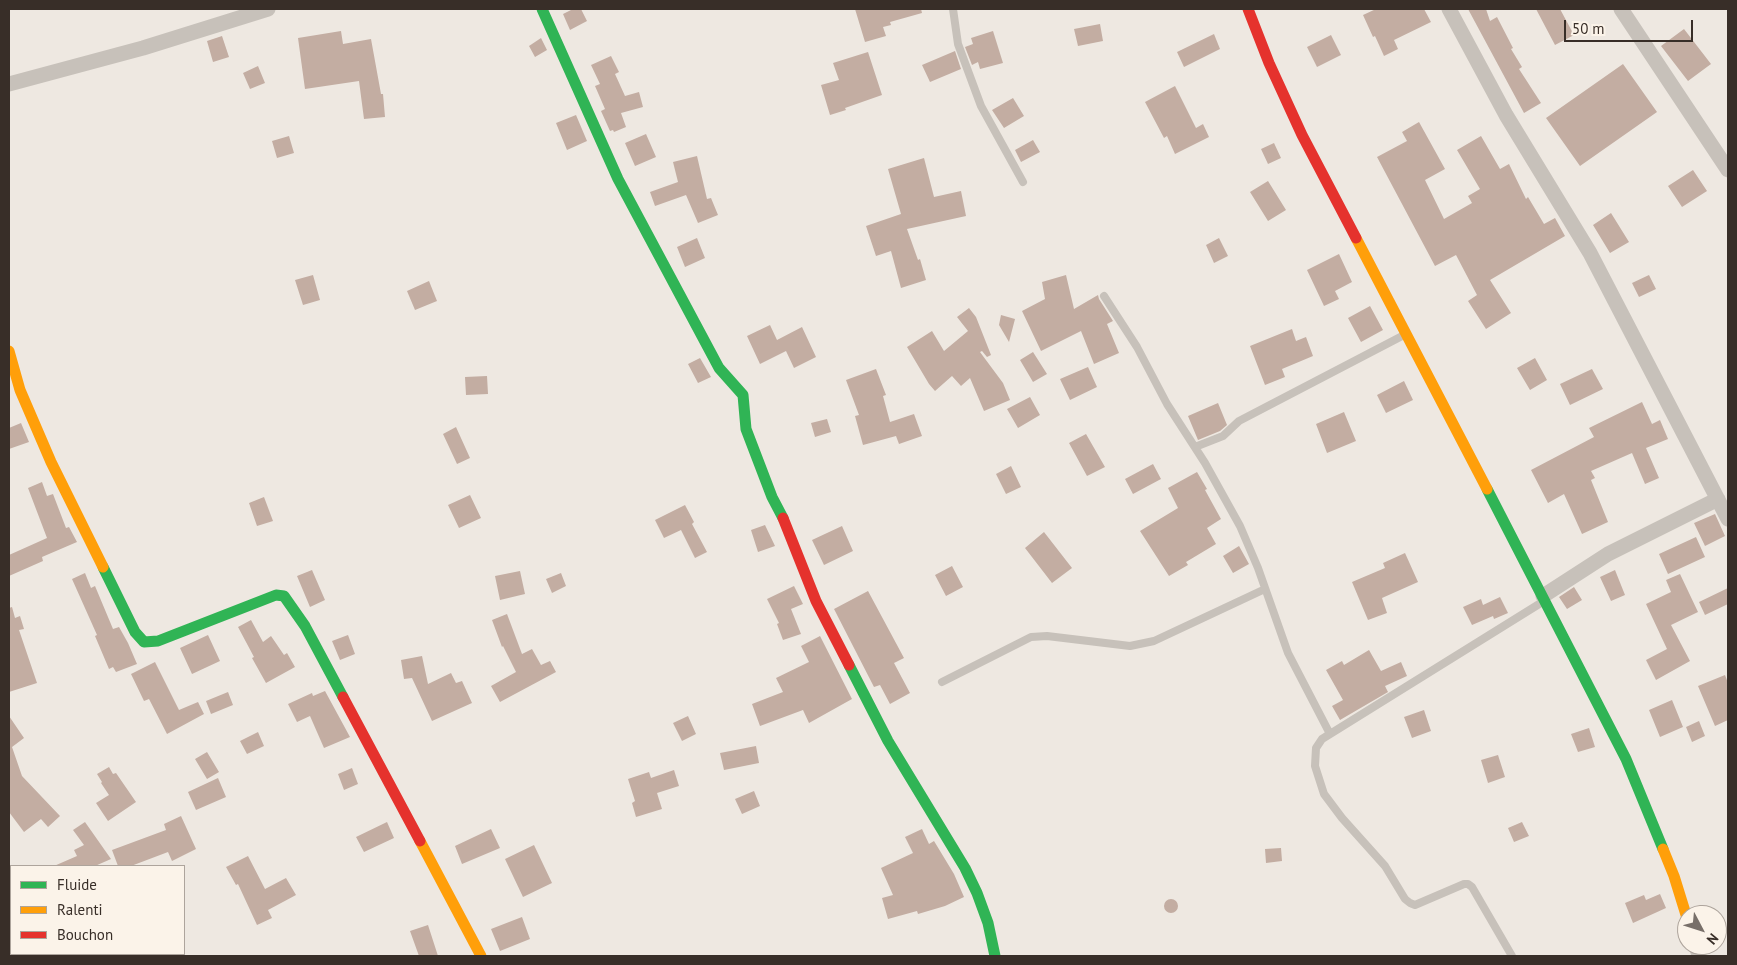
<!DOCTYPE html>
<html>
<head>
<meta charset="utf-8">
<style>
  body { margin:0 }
  #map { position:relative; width:1737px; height:965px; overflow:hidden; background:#eee8e1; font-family:"PT Sans",sans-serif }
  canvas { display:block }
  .frame { position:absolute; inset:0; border:10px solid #382e28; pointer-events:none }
  .legend { position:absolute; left:10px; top:865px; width:175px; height:90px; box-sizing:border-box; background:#fbf3e9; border:1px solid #ada49c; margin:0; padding:6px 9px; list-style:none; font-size:15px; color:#382e28 }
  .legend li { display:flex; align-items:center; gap:10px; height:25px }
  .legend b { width:25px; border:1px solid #ada49c }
  .north { position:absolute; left:1677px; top:905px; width:50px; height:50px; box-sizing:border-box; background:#fbf3e9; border:1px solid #ada49c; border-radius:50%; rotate:130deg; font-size:14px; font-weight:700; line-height:20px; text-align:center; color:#382e28 }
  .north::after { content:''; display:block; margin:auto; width:18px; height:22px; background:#786f69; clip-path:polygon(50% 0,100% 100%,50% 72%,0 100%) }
  .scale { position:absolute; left:1564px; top:20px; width:129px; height:22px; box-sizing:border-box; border:2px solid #382e28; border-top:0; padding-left:6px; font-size:15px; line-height:18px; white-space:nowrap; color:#382e28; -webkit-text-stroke:4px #fbf3e9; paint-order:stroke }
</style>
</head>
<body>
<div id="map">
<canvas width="1737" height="965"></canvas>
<div class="frame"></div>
<ul class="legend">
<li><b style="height:6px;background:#30b455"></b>Fluide</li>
<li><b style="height:6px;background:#ff9f0a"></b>Ralenti</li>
<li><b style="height:6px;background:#e5322d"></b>Bouchon</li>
</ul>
<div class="north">N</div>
<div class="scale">50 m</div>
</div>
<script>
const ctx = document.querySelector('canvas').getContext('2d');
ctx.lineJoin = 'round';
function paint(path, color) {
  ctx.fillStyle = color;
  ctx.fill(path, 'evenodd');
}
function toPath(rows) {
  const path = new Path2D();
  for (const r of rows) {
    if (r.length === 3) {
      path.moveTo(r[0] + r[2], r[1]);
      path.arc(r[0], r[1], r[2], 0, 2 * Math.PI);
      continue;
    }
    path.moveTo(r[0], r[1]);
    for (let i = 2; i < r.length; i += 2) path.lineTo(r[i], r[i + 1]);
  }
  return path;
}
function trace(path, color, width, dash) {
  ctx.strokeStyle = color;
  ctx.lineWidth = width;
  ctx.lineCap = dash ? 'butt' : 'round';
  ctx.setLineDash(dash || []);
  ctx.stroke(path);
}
paint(toPath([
  [573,9,581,9,587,21,570,30,563,14],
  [855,9,921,9,922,13,890,22,891,25,883,27,886,36,865,42],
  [1376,9,1424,9,1431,22,1394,40,1398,49,1384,56,1375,36,1373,37,1363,15],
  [1468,9,1486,9,1490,21,1497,17,1513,48,1511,49,1522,67,1519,69,1541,103,1524,113],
  [1536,9,1560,9,1574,35,1555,45],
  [1100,24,1103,41,1078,46,1074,29],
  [1684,29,1711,64,1688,81,1661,46],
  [341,31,343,44,371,39,381,94,383,94,385,117,364,119,359,81,305,89,298,38],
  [993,31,1003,63,980,69,978,62,972,65,965,47,973,44,971,38],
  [1214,34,1220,49,1184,67,1177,52],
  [1331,35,1341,55,1317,67,1307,47],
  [222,36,229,57,213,62,207,41],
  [541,38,547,50,535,57,529,46],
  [955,51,961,69,930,82,922,65],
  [868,52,882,95,845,108,846,110,830,115,821,85,839,80,833,63],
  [611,56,619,72,615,74,625,96,639,92,643,107,621,113,626,127,614,132,613,130,610,131,601,111,605,109,595,86,600,84,591,65],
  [1623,64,1657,112,1580,166,1546,118],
  [258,66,265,83,250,89,243,73],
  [1175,86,1196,128,1203,124,1209,137,1175,154,1167,136,1164,138,1145,102],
  [1013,98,1024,116,1004,128,992,110],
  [576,115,587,141,567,150,556,123],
  [1419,122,1445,169,1425,180,1444,219,1472,203,1468,196,1480,189,1457,150,1481,136,1500,169,1509,164,1526,199,1528,197,1544,224,1555,218,1565,236,1490,280,1511,313,1486,329,1468,301,1477,295,1456,255,1435,266,1377,157,1407,141,1402,132],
  [646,134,656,157,635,166,625,143],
  [289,136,294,153,277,158,272,141],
  [1033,140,1040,152,1021,162,1015,150],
  [1274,143,1281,158,1268,164,1261,149],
  [697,156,707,199,711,198,718,215,698,223,686,195,655,206,650,192,678,182,673,162],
  [924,158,934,197,961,191,966,216,907,229,918,260,920,259,926,280,901,288,891,251,876,256,866,226,901,214,888,169],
  [1693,170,1707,191,1682,207,1668,186],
  [1268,181,1286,210,1268,221,1250,192],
  [1611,213,1629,242,1610,253,1593,225],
  [697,238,705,258,685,267,677,247],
  [1219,238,1228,256,1214,263,1206,245],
  [1339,254,1352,282,1335,291,1339,299,1324,306,1307,270],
  [313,275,320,300,303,305,295,280],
  [1066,275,1074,309,1098,295,1099,299,1113,321,1107,324,1119,353,1094,364,1081,331,1041,351,1022,311,1045,299,1042,282],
  [1649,275,1656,289,1639,297,1632,283],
  [429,281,437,301,415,310,407,291],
  [1370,306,1383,330,1361,342,1348,318],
  [969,308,976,317,991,355,987,357,982,351,980,352,1003,383,1010,400,984,411,970,378,961,386,952,376,935,391,929,384,907,347,932,331,944,351,968,331,957,317],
  [1001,315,1015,319,1009,342,999,325],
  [770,325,777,340,802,327,816,357,794,368,786,351,760,364,747,336],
  [1292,329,1296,341,1306,337,1313,356,1282,369,1285,377,1265,385,1250,346],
  [1033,352,1047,374,1033,382,1020,360],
  [700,358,711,377,698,383,688,364],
  [1535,358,1547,380,1530,390,1517,368],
  [1088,367,1097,387,1070,400,1060,379],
  [876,369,886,395,883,396,890,422,914,414,922,436,899,444,896,436,863,445,855,416,859,415,846,380],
  [1592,369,1603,389,1570,405,1560,384],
  [487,376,488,394,466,395,465,377],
  [1404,381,1413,400,1386,413,1377,395],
  [1030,397,1040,415,1018,428,1007,409],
  [1642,402,1652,424,1660,420,1668,439,1646,448,1659,478,1645,484,1632,453,1591,471,1595,478,1591,480,1608,522,1582,534,1564,494,1548,503,1531,470,1594,437,1589,428],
  [1218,403,1227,425,1220,431,1198,440,1188,416],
  [1344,412,1356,441,1327,453,1316,424],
  [827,419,831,432,815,437,811,423],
  [21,423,29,442,9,449,9,428],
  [456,427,470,458,457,464,443,434],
  [1086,434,1105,467,1087,476,1069,443],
  [1153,464,1161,479,1133,494,1125,479],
  [1011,466,1021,487,1006,494,996,474],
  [1197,472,1207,489,1205,490,1221,519,1207,528,1216,544,1186,562,1188,565,1169,576,1140,531,1178,508,1168,488],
  [42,482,47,496,53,494,66,528,69,527,77,542,42,557,43,561,9,576,9,555,47,538,28,488],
  [470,495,481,518,459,528,448,505],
  [264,497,273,521,257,526,249,503],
  [685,505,694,522,692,524,707,552,695,558,681,530,664,538,655,520],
  [1715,514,1725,536,1705,546,1694,523],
  [765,525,775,546,758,552,751,530],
  [842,526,853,551,824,565,812,540],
  [1044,532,1072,568,1052,583,1025,548],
  [1696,537,1705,557,1668,574,1659,554],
  [1239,546,1249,564,1233,573,1223,556],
  [1405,553,1418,582,1382,598,1387,613,1368,620,1352,582,1385,568,1383,563],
  [952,566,963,587,946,596,935,575],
  [312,570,325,600,310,607,297,576],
  [1615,570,1625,595,1611,601,1600,577],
  [520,571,525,594,500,600,495,576],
  [85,573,91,588,95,586,113,629,119,627,128,643,137,664,116,672,113,667,109,669,95,636,97,635,72,579],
  [561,573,566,586,552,593,546,579],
  [1680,574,1698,612,1671,625,1690,661,1656,680,1646,660,1667,649,1646,604,1671,592,1666,580],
  [794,586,803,604,791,609,801,634,783,640,777,624,779,623,767,599],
  [1574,587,1582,600,1567,609,1559,597],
  [1728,588,1728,604,1705,615,1699,602],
  [868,591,904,658,894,663,910,693,890,704,880,685,874,687,834,609],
  [1500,597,1508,613,1494,619,1493,616,1472,625,1463,607,1481,599,1483,605],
  [12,607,15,618,20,616,24,629,19,630,37,683,9,692,9,608],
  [507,614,522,654,532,649,541,665,550,661,556,672,500,702,491,686,516,672,503,646,502,647,492,620],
  [251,620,263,642,271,636,284,655,287,653,295,667,266,683,252,658,254,657,238,627],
  [208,635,220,661,192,674,180,648],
  [348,635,355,654,340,660,332,641],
  [820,636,852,699,809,723,803,710,760,726,752,704,783,692,776,678,809,662,801,646],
  [1369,650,1381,671,1401,662,1407,676,1385,686,1388,692,1340,720,1332,706,1343,700,1326,670,1342,661,1344,665],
  [422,656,428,684,451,673,456,683,462,681,472,703,432,721,412,678,404,679,401,660],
  [155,662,179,710,198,702,204,714,167,734,149,699,144,701,131,674],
  [1725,675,1728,683,1728,720,1715,726,1698,686],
  [325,691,350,737,324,748,310,716,297,722,288,704,312,693,313,696],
  [228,692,233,705,211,714,206,701],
  [1672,700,1683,727,1660,737,1649,710],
  [1424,710,1431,731,1412,738,1404,717],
  [9,716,24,738,12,747,22,776,60,816,48,827,41,819,24,832,9,812],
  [688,716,696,734,682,741,673,723],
  [1699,721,1705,736,1692,742,1686,727],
  [1589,728,1595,747,1578,752,1571,734],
  [258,732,264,746,247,754,240,741],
  [756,746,759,763,724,770,720,753],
  [207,752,219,772,207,779,195,759],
  [1498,755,1505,777,1488,783,1481,760],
  [109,767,113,774,116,773,136,802,108,821,96,803,109,795,101,783,102,782,97,774],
  [352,768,358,784,344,790,338,774],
  [674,770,679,786,657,793,662,809,636,817,632,803,635,801,628,779,649,772,651,778],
  [218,778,226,797,196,810,188,792],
  [754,791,760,806,742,814,735,799],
  [181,816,196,849,172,861,168,852,131,866,118,866,112,850,166,830,164,824],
  [85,822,111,859,95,866,54,866,77,856,74,850,84,845,73,830],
  [387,822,394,838,364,852,356,837],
  [1522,822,1529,836,1514,842,1508,828],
  [491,829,500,848,462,864,455,846],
  [922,829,929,844,934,841,954,874,964,897,945,906,918,914,917,911,888,919,882,898,893,895,881,868,913,853,905,837],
  [534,845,552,883,523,897,505,859],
  [1281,848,1282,861,1266,863,1265,849],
  [248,856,265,889,286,878,296,895,268,910,272,918,257,925,238,884,236,885,226,867],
  [1660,894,1666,908,1633,923,1625,903,1644,895,1646,900],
  [1171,906,7],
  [522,917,530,939,500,951,491,929],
  [428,925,438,956,419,956,410,931]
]), '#c3ada2');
trace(toPath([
  [953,9,958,44,981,106,1023,182],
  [1104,296,1137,347,1167,404,1205,463,1240,526,1258,568,1288,653,1330,734],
  [1195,447,1223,436,1239,421,1406,334],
  [942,682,1031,637,1047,636,1130,646,1154,641,1265,589],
  [9,930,11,930],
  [115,954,116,956],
  [1512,956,1472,887,1468,884,1464,884,1415,905,1410,903,1405,899,1385,866,1342,818,1324,794,1315,766,1316,748,1322,739,1544,601]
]), '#c7c1ba', 8);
trace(toPath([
  [1449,9,1506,115,1590,253,1728,519],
  [1621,9,1728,170],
  [9,84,143,48,268,9],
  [1543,596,1608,554,1718,499],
  [1696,945,1699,956]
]), '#c7c1ba', 15);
trace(toPath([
  [542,9,618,179,719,368,743,395,746,429,772,497,783,518],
  [1487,489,1626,759,1663,849],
  [103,567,135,632,144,642,158,641,276,595,284,596,305,626,343,697],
  [849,665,888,741,965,868,977,893,988,923,995,956]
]), '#30b455', 11);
trace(toPath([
  [1356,238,1487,489],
  [9,351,20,390,51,462,103,567],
  [420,841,481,956],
  [1663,849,1674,876,1687,918]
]), '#ff9f0a', 11);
trace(toPath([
  [1248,9,1269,63,1302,135,1356,238],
  [783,518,816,601,849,665],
  [343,697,420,841]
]), '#e5322d', 11);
</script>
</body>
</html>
